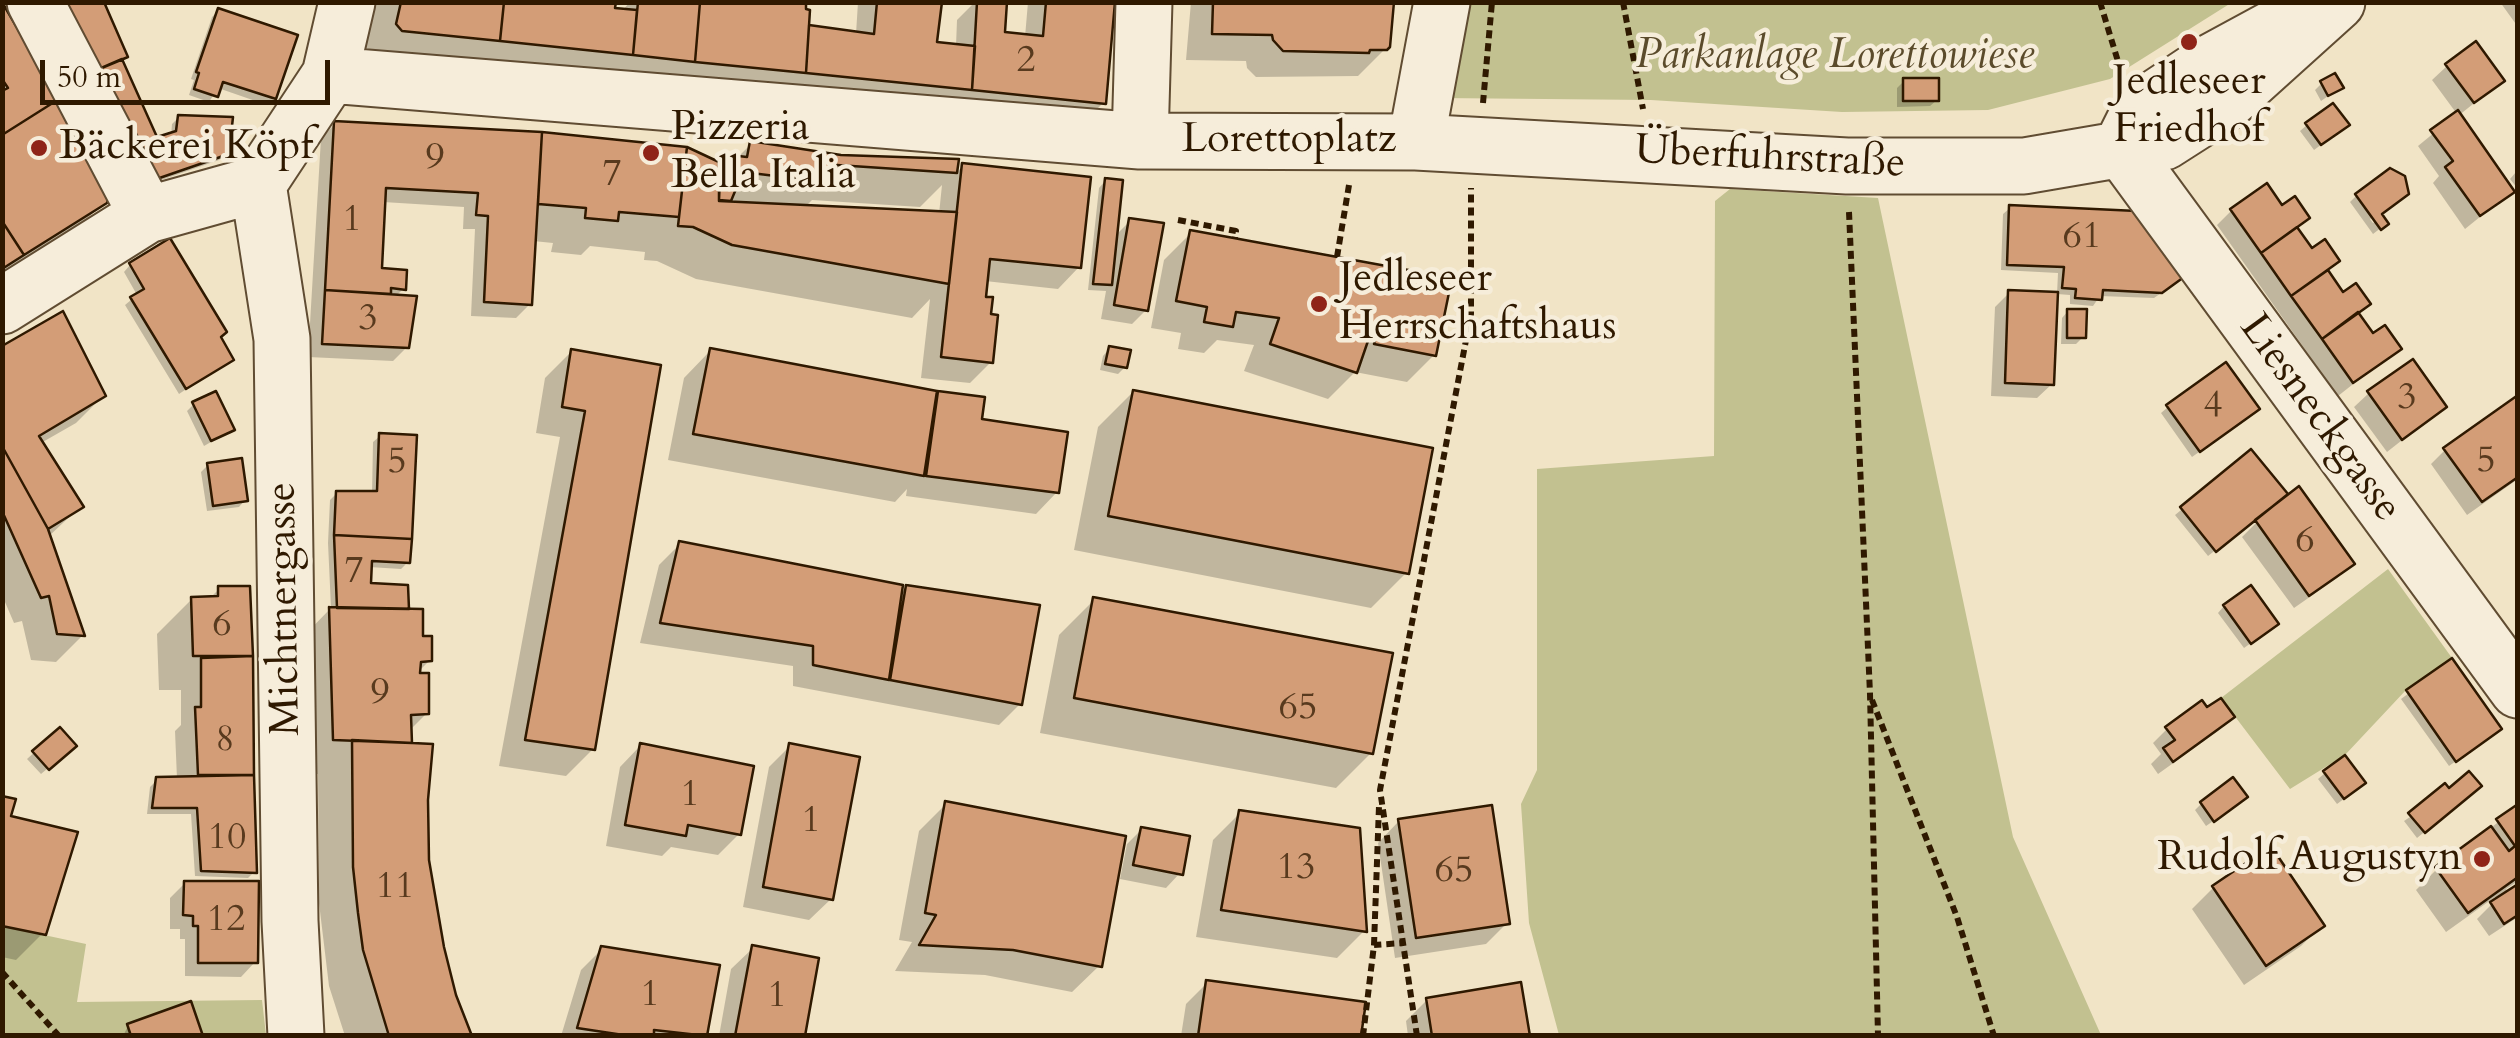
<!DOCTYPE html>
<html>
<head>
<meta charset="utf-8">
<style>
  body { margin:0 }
  #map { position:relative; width:2520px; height:1038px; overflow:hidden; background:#f1e4c6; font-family:Cardo,serif }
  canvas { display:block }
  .frame { position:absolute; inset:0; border:5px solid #2f1900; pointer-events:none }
  .scale { position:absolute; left:40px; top:60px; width:290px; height:45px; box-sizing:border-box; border:5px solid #2f1900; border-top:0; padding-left:12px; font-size:30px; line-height:35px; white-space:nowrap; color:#2f1900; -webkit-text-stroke:8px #f6edda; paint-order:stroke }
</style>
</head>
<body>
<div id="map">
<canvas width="2520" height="1038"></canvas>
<div class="frame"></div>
<div class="scale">50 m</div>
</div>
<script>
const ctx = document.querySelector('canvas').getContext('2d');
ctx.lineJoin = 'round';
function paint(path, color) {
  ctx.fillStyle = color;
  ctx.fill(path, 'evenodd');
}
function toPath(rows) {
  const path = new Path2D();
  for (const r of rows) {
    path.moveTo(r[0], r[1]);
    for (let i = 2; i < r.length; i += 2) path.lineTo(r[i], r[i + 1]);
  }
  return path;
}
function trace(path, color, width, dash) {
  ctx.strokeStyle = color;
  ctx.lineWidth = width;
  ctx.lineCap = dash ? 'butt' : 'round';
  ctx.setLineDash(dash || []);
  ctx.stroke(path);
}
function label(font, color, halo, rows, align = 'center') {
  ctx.font = font + ' Cardo,serif';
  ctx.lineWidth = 9;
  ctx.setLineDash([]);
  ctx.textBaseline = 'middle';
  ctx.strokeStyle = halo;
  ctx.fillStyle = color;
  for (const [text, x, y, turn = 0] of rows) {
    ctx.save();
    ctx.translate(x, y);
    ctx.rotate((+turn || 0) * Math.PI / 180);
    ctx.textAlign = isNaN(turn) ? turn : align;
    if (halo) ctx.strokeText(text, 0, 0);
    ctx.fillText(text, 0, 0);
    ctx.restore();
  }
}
paint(toPath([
  [1451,3,2231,3,2110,79,1988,110,1842,112,1651,100,1439,98],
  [1730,189,1878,198,2013,837,2101,1035,1559,1035,1529,923,1521,804,1537,770,1537,469,1714,456,1715,201],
  [2388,569,2452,658,2406,690,2345,755,2290,789,2221,698],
  [2,926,86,944,77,1002,262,1000,266,1035,3,1035]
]), '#c2c190');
paint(toPath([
  [375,2,613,2,612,11,622,11,630,2,709,2,806,27,856,34,858,2,939,2,934,44,956,46,957,20,975,2,1004,2,1003,34,1025,37,1028,2,1113,2,1103,103,1082,124,362,60],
  [1191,2,1391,2,1388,46,1358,76,1256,77,1247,68,1246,61,1186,60],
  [2500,2,2518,2,2518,27],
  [2,4,105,201,69,237,2,279],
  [218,11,274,98,267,105,218,88,209,102,189,95,194,80,191,79,212,17],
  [120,61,156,140,171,136,172,124,179,117,226,153,219,160,138,188],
  [2447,66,2502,81,2458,116,2512,191,2465,229,2433,183,2439,176,2418,146,2457,114,2432,80],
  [1904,81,1937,100,1930,106,1897,107,1897,88],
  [2322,83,2341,87,2321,101,2315,90],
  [335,124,541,134,687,149,715,163,722,156,737,158,751,144,841,157,956,162,955,174,963,166,1079,267,1058,289,985,281,983,299,991,362,970,383,921,378,930,299,912,318,696,279,657,261,644,260,645,252,590,246,581,255,551,252,553,243,533,241,530,304,516,318,471,316,475,229,463,229,464,207,383,202,380,271,404,288,395,297,407,347,393,361,308,357,321,138],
  [942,185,939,214,805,207,812,200,920,207],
  [2307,125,2340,131,2314,150,2300,131],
  [2516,172,2518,172,2518,189,2510,179],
  [1105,181,1114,237,1130,221,1146,310,1132,324,1101,319,1106,291,1088,290,1099,188],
  [2357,195,2403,196,2370,219,2373,223,2381,217,2386,224,2373,234,2350,202],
  [2010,208,2174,284,2154,298,2100,296,2093,306,2070,304,2070,295,2057,294,2058,273,2001,270,2003,214],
  [2282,208,2312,251,2337,261,2326,272,2373,337,2399,348,2338,396,2217,225,2231,211],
  [1191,233,1434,355,1407,382,1355,372,1328,399,1244,371,1254,345,1217,340,1204,353,1178,349,1181,333,1151,328,1164,260],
  [130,265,218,338,231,359,179,394,125,305,137,295,124,272],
  [2009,293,2052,384,2037,398,1991,396,1995,307],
  [2068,311,2083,337,2076,344,2061,344,2062,318],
  [2,349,103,396,76,423,41,443,81,506,48,537,82,636,56,662,31,660,22,621,14,623,2,595],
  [1109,349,1125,367,1118,374,1100,370,1103,356],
  [572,351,658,367,593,749,566,776,499,766,560,437,536,433,545,378],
  [710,351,933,400,939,394,979,421,1057,492,1036,514,906,496,907,489,895,502,668,460,684,378],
  [1133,392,1406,573,1371,608,1074,550,1098,427],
  [2369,393,2444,407,2387,452,2354,407],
  [2518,398,2518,479,2467,515,2431,464,2445,450],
  [194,404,232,430,204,446,187,411],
  [2168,407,2250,416,2192,457,2161,413],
  [380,436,408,562,401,569,369,567,369,585,406,611,430,660,415,675,427,713,409,731,425,800,427,860,441,947,454,996,471,1036,345,1036,329,986,319,903,318,774,299,775,295,645,331,608,328,543,330,500,337,493,372,494,373,442],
  [2251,453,2277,506,2352,564,2337,578,2294,608,2242,537,2257,522,2255,519,2208,556,2175,515],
  [208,465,245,500,239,507,207,511,201,472],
  [680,544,900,595,907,588,1020,704,999,725,793,686,793,666,640,643,659,565],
  [219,589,250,656,254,872,248,878,195,876,191,814,147,814,150,787,157,780,177,779,175,731,181,725,181,690,159,690,157,634,192,599,209,599],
  [1094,600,1371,753,1336,788,1040,733,1059,635],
  [2224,606,2269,630,2244,648,2218,613],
  [2451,662,2492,735,2449,766,2401,699],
  [2207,711,2232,717,2218,731,2158,774,2151,764,2161,754,2153,743,2167,729],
  [59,730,67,752,41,774,27,759],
  [641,745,739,834,718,855,671,847,662,856,606,846,620,767],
  [790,746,831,899,809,920,743,907,769,767],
  [2325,773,2356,790,2337,804,2318,779],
  [2449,791,2472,793,2417,838,2404,821],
  [2,799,43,933,16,960,2,957],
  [946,804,1099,966,1072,992,985,975,895,971,912,942,899,940,919,831],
  [2201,804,2238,804,2206,826,2195,810],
  [2518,807,2518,881,2506,889,2509,893,2518,887,2518,917,2489,936,2477,919,2497,899,2495,897,2446,932,2416,890,2437,869],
  [1240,813,1364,931,1337,958,1196,937,1213,840],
  [1399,821,1507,923,1486,944,1395,958,1378,843],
  [1141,830,1180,873,1166,888,1120,879,1127,844],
  [2270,850,2322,925,2301,946,2244,985,2192,909,2213,888],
  [185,883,255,962,241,977,185,976,185,939,180,939,180,929,170,929,170,898],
  [753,948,802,1036,719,1036,731,969],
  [602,949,705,1036,561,1036,581,970],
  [1207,983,1359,1036,1181,1036,1186,1004],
  [1427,1000,1528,1036,1408,1036,1406,1021],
  [128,1026,201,1036,123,1036]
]), '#0003');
const building = toPath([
  [2,2,59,99,2,135,2,91,8,88,2,79,2,2],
  [56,2,104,2,128,57,92,72,56,2],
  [401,2,504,2,500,41,402,31,396,24,401,2],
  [504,2,616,2,615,8,637,10,633,55,500,41,504,2],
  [638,2,700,2,695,62,633,55,638,2],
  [700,2,806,2,806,9,810,10,806,73,695,62,700,2],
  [877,2,942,2,937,42,975,46,972,90,806,73,809,25,874,34,877,2],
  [977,2,1007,2,1005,32,1043,36,1046,2,1115,2,1106,104,972,90,977,2],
  [1213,2,1394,2,1390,47,1387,50,1370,50,1369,53,1283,51,1273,40,1272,35,1212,34,1213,2],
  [218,8,298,35,276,99,223,82,218,97,194,89,199,73,196,72,218,8],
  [2476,41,2505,81,2474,103,2445,64,2476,41],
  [122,59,157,137,176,131,178,115,233,117,229,154,145,183,92,72,122,59],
  [2335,73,2344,88,2328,96,2320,81,2335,73],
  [1903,78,1939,78,1939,101,1903,101,1903,78],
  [59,99,113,188,107,203,24,255,2,221,2,135,59,99],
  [2333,103,2350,125,2321,145,2305,123,2333,103],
  [2458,110,2515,192,2480,216,2445,167,2453,161,2430,130,2458,110],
  [334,121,542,132,532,305,484,302,488,216,476,215,478,193,386,188,382,268,407,270,406,290,391,288,391,294,325,290,334,121],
  [542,132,687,147,679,217,619,212,618,221,585,218,586,208,538,204,542,132],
  [750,141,841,155,959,159,957,173,837,165,832,183,743,172,731,201,719,200,721,154,747,157,750,141],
  [687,147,719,162,719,201,957,212,949,284,732,245,693,227,678,226,687,147],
  [962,163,1091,177,1081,268,990,259,986,297,993,297,991,314,998,315,993,363,941,357,962,163],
  [2390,168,2405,176,2409,194,2382,214,2389,224,2381,230,2355,194,2390,168],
  [1105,178,1123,180,1112,285,1093,284,1105,178],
  [2267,183,2282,205,2295,196,2310,218,2261,253,2230,209,2267,183],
  [2009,205,2137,211,2184,277,2162,293,2103,290,2102,300,2075,298,2076,289,2062,288,2064,267,2007,265,2009,205],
  [1129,218,1164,223,1148,311,1114,305,1129,218],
  [2,221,24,255,2,269,2,221],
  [2297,227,2312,248,2325,239,2340,261,2291,296,2261,253,2297,227],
  [1190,230,1452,278,1436,356,1374,344,1375,339,1369,338,1357,373,1270,344,1279,318,1236,312,1233,327,1204,322,1207,307,1176,301,1190,230],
  [170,238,227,332,221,337,234,360,186,389,130,297,144,289,129,263,170,238],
  [2328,270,2343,292,2356,283,2371,304,2322,339,2291,296,2328,270],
  [325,290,417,296,409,348,322,344,325,290],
  [2008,290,2058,292,2054,385,2005,383,2008,290],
  [2067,309,2087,309,2086,338,2067,338,2067,309],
  [63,311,106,396,39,436,84,507,48,529,2,446,2,346,63,311],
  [2358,312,2373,333,2385,325,2402,349,2353,383,2322,339,2358,312],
  [1109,346,1131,350,1127,368,1105,364,1109,346],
  [710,348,937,391,924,476,693,434,710,348],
  [571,349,661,365,595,750,525,740,585,411,562,407,571,349],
  [2413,359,2447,407,2402,440,2367,391,2413,359],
  [2226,362,2260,409,2200,452,2166,405,2226,362],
  [1133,390,1433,448,1409,574,1108,516,1133,390],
  [216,391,235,430,211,441,192,402,216,391],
  [938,391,985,397,982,419,1068,432,1059,493,926,476,938,391],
  [2518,395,2518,477,2482,502,2443,448,2518,395],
  [379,433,417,435,412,539,334,535,336,491,377,491,379,433],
  [2,446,48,529,85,636,57,634,49,596,41,598,2,511,2,446],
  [2251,449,2288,494,2216,552,2180,507,2251,449],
  [242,458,248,501,213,506,207,463,242,458],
  [2299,486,2355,564,2309,596,2255,520,2299,486],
  [334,535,412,539,410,563,372,561,371,583,408,585,409,609,337,608,334,535],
  [679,541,903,585,889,680,813,665,813,646,660,623,679,541],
  [906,585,1040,605,1022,705,890,680,906,585],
  [2251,585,2279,624,2251,644,2223,605,2251,585],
  [218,586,250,586,253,656,193,656,191,597,218,596,218,586],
  [1093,597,1393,653,1373,754,1074,698,1093,597],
  [329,607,423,609,423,636,432,636,432,661,421,662,420,673,429,673,429,714,411,715,412,743,333,740,329,607],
  [253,656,254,775,198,775,195,707,201,707,201,658,253,656],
  [2452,658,2502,729,2456,762,2406,690,2452,658],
  [2221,698,2235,717,2173,762,2163,748,2175,740,2165,727,2202,700,2207,707,2221,698],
  [60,727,77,746,49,770,32,751,60,727],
  [352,740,433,744,428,800,429,860,444,947,456,995,472,1036,389,1036,363,950,358,913,353,867,352,740],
  [640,743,754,766,741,835,688,825,686,836,625,825,640,743],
  [789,743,860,757,833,900,763,887,789,743],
  [2345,755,2366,783,2344,799,2323,771,2345,755],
  [2469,771,2482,786,2425,833,2408,813,2445,783,2449,788,2469,771],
  [254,775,257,873,201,871,197,808,152,808,156,777,254,775],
  [2233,777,2248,797,2214,822,2200,802,2233,777],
  [2,796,16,799,11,816,78,832,46,935,2,926,2,796],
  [945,801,1126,836,1102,967,1013,950,919,945,936,915,925,913,945,801],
  [2518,804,2518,877,2468,913,2435,867,2491,826,2509,851,2515,846,2496,819,2518,804],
  [1492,805,1510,924,1416,938,1398,819,1492,805],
  [1239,810,1360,828,1367,932,1221,910,1239,810],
  [1141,827,1190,836,1183,875,1133,865,1141,827],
  [2271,846,2325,926,2266,966,2212,886,2271,846],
  [184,881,259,881,258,963,198,963,198,926,193,926,193,916,183,915,184,881],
  [2518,884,2518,915,2504,924,2490,902,2518,884],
  [752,945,819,958,805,1036,735,1036,752,945],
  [601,946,720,965,707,1036,654,1030,654,1036,630,1036,577,1028,601,946],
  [1206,980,1366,1002,1361,1036,1198,1036,1206,980],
  [1521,982,1530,1036,1432,1036,1426,998,1521,982],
  [191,1001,203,1036,131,1036,127,1024,191,1001]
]);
paint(building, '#d39d77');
trace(building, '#2f1900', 2.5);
const minor = toPath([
  [35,2,147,215],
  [330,75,1140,141,1416,142,1847,166,2024,166,2164,142,2225,103,2337,2],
  [1140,141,1144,2],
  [1416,142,1442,2],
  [2121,148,2518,690],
  [2121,148,2141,108,2204,66,2285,22],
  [258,184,282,339,290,921,296,1036],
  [2,306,147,215,258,184,330,75,347,2]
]);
trace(minor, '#604c32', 59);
trace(toPath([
  [1623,2,1643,109],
  [2100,2,2120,68],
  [1483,103,1492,2],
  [1849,212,1870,694,1878,1036],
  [1178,220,1236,231,1235,238],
  [1337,257,1349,185],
  [1872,700,1957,917,1994,1036],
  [1374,945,1379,806],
  [2,972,59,1036],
  [1363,1036,1374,945,1403,943],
  [1417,1036,1380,790,1471,314,1471,188]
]), '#2f1900', 6, [8, 5]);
trace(minor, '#f6edda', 55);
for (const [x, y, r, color] of [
  [2189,42,10,"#8f2418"],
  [39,148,10,"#8f2418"],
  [651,153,10,"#8f2418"],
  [1319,304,10,"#8f2418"],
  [2482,859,10,"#8f2418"]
]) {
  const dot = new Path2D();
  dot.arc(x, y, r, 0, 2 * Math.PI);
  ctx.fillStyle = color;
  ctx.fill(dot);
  trace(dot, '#f6edda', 4);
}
label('38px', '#583a1e', null, [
  ["2",1026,62],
  ["9",435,159],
  ["7",612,176],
  ["1",352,221],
  ["61",2082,238],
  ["3",368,320],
  ["3",2407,399],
  ["4",2213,407],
  ["5",2486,462],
  ["5",397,463],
  ["6",2305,542],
  ["7",354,573],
  ["6",222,626],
  ["9",380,694],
  ["65",1298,709],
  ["8",225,741],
  ["1",690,796],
  ["1",811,822],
  ["10",227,839],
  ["13",1296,869],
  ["65",1454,872],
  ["11",395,888],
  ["12",226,921],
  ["1",650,996],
  ["1",777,997]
]);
label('italic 42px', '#5b4b2b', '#f6edda', [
  ["Parkanlage Lorettowiese",1835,57]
]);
label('42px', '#2f1900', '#f6edda', [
  ["Jedleseer",2189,83,"center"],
  ["Friedhof",2189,131,"center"],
  ["Pizzeria",671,129],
  ["Bella Italia",671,177],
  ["Bäckerei Köpf",59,148],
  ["Jedleseer",1339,280],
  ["Herrschaftshaus",1339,328],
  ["Rudolf Augustyn",2462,859,"right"]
], 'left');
label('42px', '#2f1900', '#f6edda', [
  ["Lorettoplatz",1289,141],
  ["Überfuhrstraße",1770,159,3],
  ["Liesneckgasse",2319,419,54],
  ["Michtnergasse",286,609,-91]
]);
</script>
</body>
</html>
